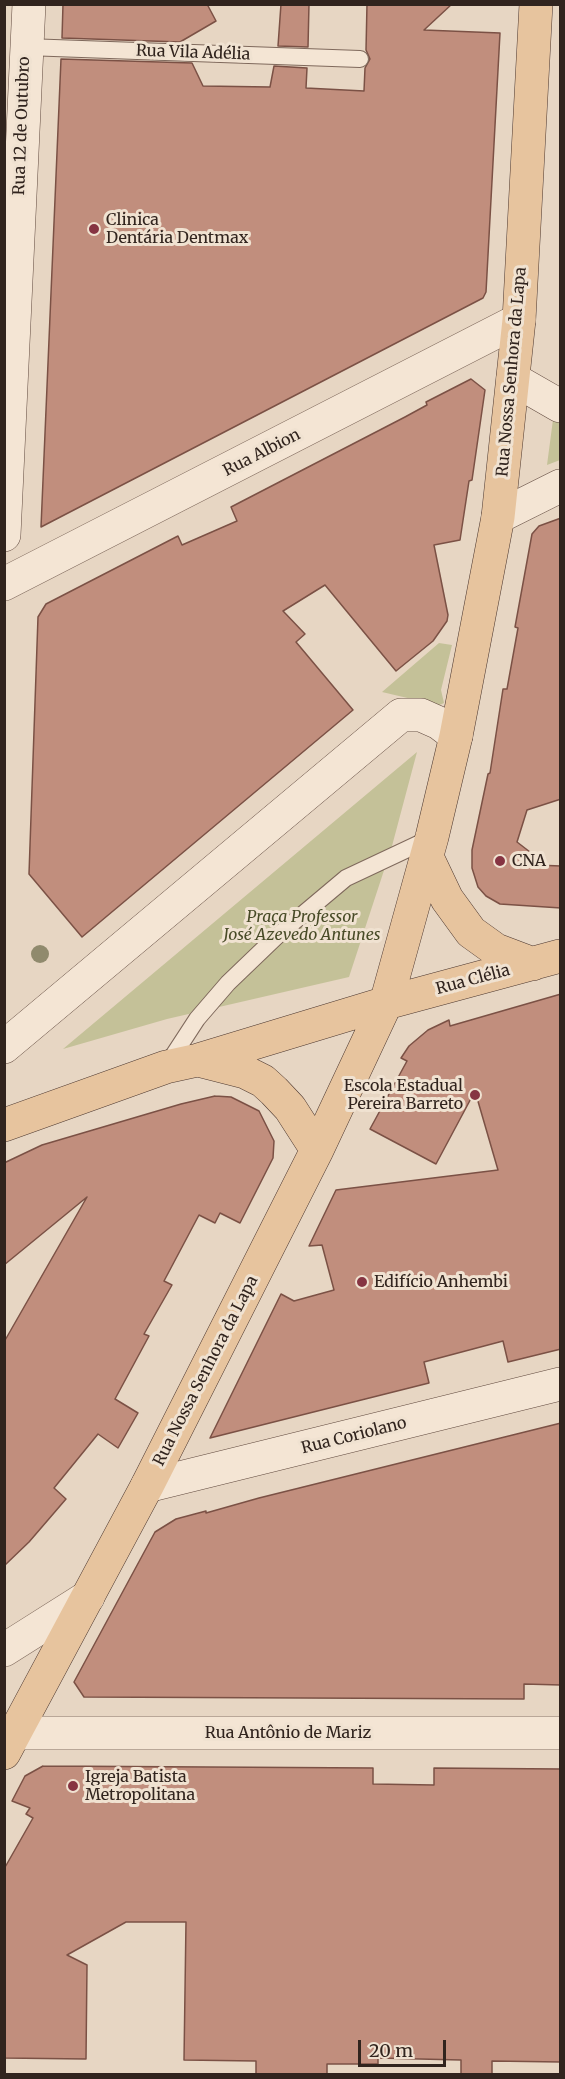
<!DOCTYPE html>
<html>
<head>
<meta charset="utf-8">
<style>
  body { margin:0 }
  #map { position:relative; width:565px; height:2079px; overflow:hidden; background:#e7d6c3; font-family:Merriweather,serif }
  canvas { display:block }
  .frame { position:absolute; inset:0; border:6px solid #31241e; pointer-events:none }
  .scale { position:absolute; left:358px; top:2040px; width:88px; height:27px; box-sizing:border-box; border:3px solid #31241e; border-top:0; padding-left:8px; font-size:18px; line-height:21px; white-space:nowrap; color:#31241e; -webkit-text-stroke:4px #f0e2d1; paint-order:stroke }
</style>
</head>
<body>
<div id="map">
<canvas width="565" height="2079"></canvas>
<div class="frame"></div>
<div class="scale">20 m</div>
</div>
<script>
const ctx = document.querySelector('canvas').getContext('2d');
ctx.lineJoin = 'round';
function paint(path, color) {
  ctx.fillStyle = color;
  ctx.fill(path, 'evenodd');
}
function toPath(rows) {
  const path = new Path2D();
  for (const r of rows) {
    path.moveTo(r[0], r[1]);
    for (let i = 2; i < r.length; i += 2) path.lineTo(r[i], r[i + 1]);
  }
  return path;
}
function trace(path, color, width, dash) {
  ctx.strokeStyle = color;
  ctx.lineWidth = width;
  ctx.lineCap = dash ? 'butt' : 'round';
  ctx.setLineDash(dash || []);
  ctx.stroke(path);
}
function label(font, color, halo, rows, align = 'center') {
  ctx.font = font + ' Merriweather,serif';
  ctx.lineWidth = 6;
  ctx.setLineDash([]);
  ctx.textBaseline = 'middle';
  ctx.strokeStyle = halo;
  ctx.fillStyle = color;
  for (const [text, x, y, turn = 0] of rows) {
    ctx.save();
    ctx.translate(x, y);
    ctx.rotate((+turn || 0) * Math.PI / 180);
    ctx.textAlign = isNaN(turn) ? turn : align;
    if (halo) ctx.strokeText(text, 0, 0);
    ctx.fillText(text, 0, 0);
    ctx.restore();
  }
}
paint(toPath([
  [554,412,560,415,560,460,547,465],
  [439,643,452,645,441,690,444,703,433,708,416,700,382,692],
  [417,752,392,846,349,977,167,1019,63,1049]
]), '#c4c198');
const building = toPath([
  [63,4,207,4,216,21,180,42,62,38,63,4],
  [281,4,309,4,308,47,278,46,281,4],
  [367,4,452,4,424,30,500,33,486,292,483,298,41,527,61,59,192,63,203,86,270,87,274,66,307,68,306,88,364,91,365,68,370,59,366,50,367,4],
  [471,379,485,390,472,480,469,481,460,540,434,545,448,615,447,621,433,641,396,671,325,585,283,611,305,634,296,642,353,710,82,937,29,874,38,617,46,604,178,536,182,545,237,521,231,507,405,417,427,405,426,402,471,379],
  [561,518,561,799,527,810,517,842,530,852,535,865,561,866,561,908,500,904,486,896,478,887,472,868,472,850,488,774,490,773,503,689,507,689,518,628,515,627,532,534,539,526,561,518],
  [561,994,561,1349,508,1362,503,1341,424,1362,429,1383,210,1438,281,1294,294,1301,334,1290,322,1245,309,1246,336,1190,498,1170,475,1091,436,1164,370,1129,407,1061,401,1058,409,1046,428,1030,449,1020,450,1026,561,994],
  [215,1096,231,1097,259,1111,274,1141,273,1158,240,1223,220,1213,215,1223,199,1215,164,1281,172,1285,144,1334,149,1336,115,1399,138,1413,118,1448,98,1434,54,1488,66,1499,29,1542,4,1566,4,1342,87,1197,4,1265,4,1163,42,1145,181,1104,215,1096],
  [561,1423,561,1685,524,1684,524,1699,84,1697,74,1682,155,1532,176,1519,206,1511,206,1513,259,1498,561,1423],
  [43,1766,373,1768,373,1784,434,1785,434,1768,561,1769,561,2062,492,2061,492,2074,461,2074,461,2060,378,2058,378,2064,327,2064,327,2074,256,2074,256,2061,184,2060,186,1922,126,1922,67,1955,87,1965,86,2059,4,2058,4,1869,33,1818,26,1814,30,1808,12,1801,25,1776,43,1766]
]);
paint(building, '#c18e7d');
trace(building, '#7b5145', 1.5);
const lane = toPath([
  [26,47,360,59],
  [167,1065,197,1019,228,983,277,936,346,878,431,838]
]);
const street = toPath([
  [4,584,519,320],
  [4,1650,88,1597],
  [15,1733,560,1733]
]);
const secondary = toPath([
  [513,379,560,406],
  [498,517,560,486],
  [4,535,29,4],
  [4,1047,401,715,421,715,439,723,456,736],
  [147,1486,560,1384]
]);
const primary = toPath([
  [427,857,447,899,471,932,496,950,533,964],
  [198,1060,245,1072,263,1081,274,1091,290,1108,317,1150],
  [4,1125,166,1067,198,1060,386,1003,560,956],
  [4,1753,147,1486,317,1150,386,1003,432,837,456,736,498,517,519,320,536,4]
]);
trace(lane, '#7f695c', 18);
trace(street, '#7f695c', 34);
trace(secondary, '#614a3f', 34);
trace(primary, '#4d3830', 34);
trace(lane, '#f4e5d4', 16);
trace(street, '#f4e5d4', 33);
trace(secondary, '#f4e5d4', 33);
trace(primary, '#e7c49e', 33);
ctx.fillStyle = '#908a6d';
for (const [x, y] of [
  [40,954]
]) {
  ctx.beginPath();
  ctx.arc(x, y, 9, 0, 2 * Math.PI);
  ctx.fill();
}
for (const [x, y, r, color] of [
  [94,229,6,"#863442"],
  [500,861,6,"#863442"],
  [475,1095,6,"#863442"],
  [362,1282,6,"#863442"],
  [73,1786,6,"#863442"]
]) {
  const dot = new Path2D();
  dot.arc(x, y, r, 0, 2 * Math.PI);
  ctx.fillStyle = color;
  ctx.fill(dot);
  trace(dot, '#f0e2d1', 2);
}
label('16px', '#31241e', '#f0e2d1', [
  ["Rua Vila Adélia",193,53,2],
  ["Rua 12 de Outubro",22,126,-88],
  ["Rua Nossa Senhora da Lapa",512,372,-85],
  ["Rua Albion",262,453,-27],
  ["Rua Clélia",473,980,-15],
  ["Rua Nossa Senhora da Lapa",206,1371,-63],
  ["Rua Coriolano",354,1436,-14],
  ["Rua Antônio de Mariz",288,1733]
]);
label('16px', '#31241e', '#f0e2d1', [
  ["Clinica",106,220],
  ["Dentária Dentmax",106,238],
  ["CNA",512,861],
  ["Escola Estadual",463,1086,"right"],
  ["Pereira Barreto",463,1104,"right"],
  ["Edifício Anhembi",374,1282],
  ["Igreja Batista",85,1777],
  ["Metropolitana",85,1795]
], 'left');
label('italic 16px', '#484b27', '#f0e2d1', [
  ["Praça Professor",302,917],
  ["José Azevedo Antunes",302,935]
]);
</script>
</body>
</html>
